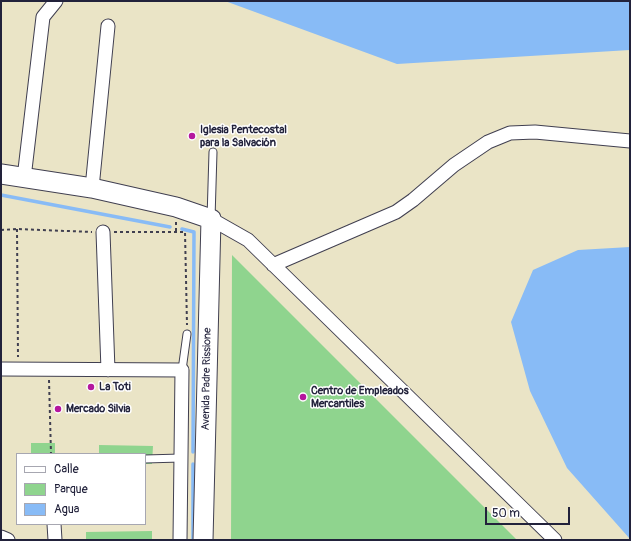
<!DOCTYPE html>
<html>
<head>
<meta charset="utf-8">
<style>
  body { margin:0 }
  #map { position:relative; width:631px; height:541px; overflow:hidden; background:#eae4c6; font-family:Pangolin,sans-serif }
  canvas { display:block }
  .frame { position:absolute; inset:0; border:2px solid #22223b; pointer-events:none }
  .legend { position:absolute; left:16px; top:453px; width:130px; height:72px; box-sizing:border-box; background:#fff; border:1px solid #a7a7b1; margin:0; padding:5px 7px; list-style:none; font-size:12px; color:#22223b }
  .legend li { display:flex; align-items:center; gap:8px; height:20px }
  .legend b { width:20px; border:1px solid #a7a7b1 }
  .scale { position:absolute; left:485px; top:507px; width:85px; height:18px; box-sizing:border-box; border:2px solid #22223b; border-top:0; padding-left:5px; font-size:12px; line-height:14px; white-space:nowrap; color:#22223b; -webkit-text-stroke:3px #fff; paint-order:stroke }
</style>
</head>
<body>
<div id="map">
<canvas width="631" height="541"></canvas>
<div class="frame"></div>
<ul class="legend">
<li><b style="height:5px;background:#fff"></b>Calle</li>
<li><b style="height:11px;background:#8fd48e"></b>Parque</li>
<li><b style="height:11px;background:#88bbf6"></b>Agua</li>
</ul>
<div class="scale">50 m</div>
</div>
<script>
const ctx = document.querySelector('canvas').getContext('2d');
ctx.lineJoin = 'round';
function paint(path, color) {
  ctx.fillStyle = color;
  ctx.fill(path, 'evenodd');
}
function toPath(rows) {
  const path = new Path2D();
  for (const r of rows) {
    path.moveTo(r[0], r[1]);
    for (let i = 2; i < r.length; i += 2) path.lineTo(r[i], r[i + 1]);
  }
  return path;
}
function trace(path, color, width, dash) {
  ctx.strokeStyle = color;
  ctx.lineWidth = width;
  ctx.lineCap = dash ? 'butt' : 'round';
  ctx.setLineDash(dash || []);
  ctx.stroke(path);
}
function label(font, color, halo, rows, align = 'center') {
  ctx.font = font + ' Pangolin,sans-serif';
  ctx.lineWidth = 3;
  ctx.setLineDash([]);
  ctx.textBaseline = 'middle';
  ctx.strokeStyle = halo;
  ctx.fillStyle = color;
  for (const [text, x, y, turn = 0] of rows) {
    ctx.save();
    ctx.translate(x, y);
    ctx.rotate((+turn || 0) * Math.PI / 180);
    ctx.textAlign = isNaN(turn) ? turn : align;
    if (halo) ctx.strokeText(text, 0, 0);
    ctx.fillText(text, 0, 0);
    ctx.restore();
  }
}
paint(toPath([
  [232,255,517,540,231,540],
  [31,443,55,443,55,454,31,454],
  [99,445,153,446,152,464,145,464,145,454,99,454],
  [152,531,152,540,86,540,86,532]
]), '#8fd48e');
paint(toPath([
  [225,1,630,1,630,50,397,64],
  [630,247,630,539,567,468,530,391,511,322,533,270,578,250]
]), '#88bbf6');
trace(toPath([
  [1,195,170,227],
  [182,229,194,232,193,452],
  [193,540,193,464]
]), '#88bbf6', 3.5);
const lane = toPath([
  [211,219,213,152],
  [182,370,187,334],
  [145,459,181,458]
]);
const street = toPath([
  [24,178,43,17,56,1],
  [92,188,108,26],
  [211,219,248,240,555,540],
  [103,232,108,370],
  [273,265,396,212,413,200,454,165,488,142,510,133,535,132,630,141],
  [1,369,182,370,180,540],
  [54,524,55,540],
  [1,537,8,540]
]);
const secondary = toPath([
  [1,174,92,188,176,207,211,219,203,540]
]);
trace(lane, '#403f50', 9);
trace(street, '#403f50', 15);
trace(secondary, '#403f50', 21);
trace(toPath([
  [176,222,176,232],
  [17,229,18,357],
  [1,230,17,229,92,232],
  [114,232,185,232,187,325],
  [49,380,51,454]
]), '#403f50', 2, [3, 3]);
trace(lane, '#fff', 7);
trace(street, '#fff', 13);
trace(secondary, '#fff', 19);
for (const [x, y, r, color] of [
  [192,136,4,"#b5179e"],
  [91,387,4,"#b5179e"],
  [303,397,4,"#b5179e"],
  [58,409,4,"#b5179e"]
]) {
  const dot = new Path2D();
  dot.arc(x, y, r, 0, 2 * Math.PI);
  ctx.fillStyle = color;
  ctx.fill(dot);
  trace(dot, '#fff', 1.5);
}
label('bold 11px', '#22223b', '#fff', [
  ["Iglesia Pentecostal",200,130],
  ["para la Salvación",200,143],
  ["La Toti",99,387],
  ["Centro de Empleados",311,391],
  ["Mercantiles",311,404],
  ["Mercado Silvia",66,409]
], 'left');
label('11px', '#22223b', '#fff', [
  ["Avenida Padre Rissione",207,379,-89]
]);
</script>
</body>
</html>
